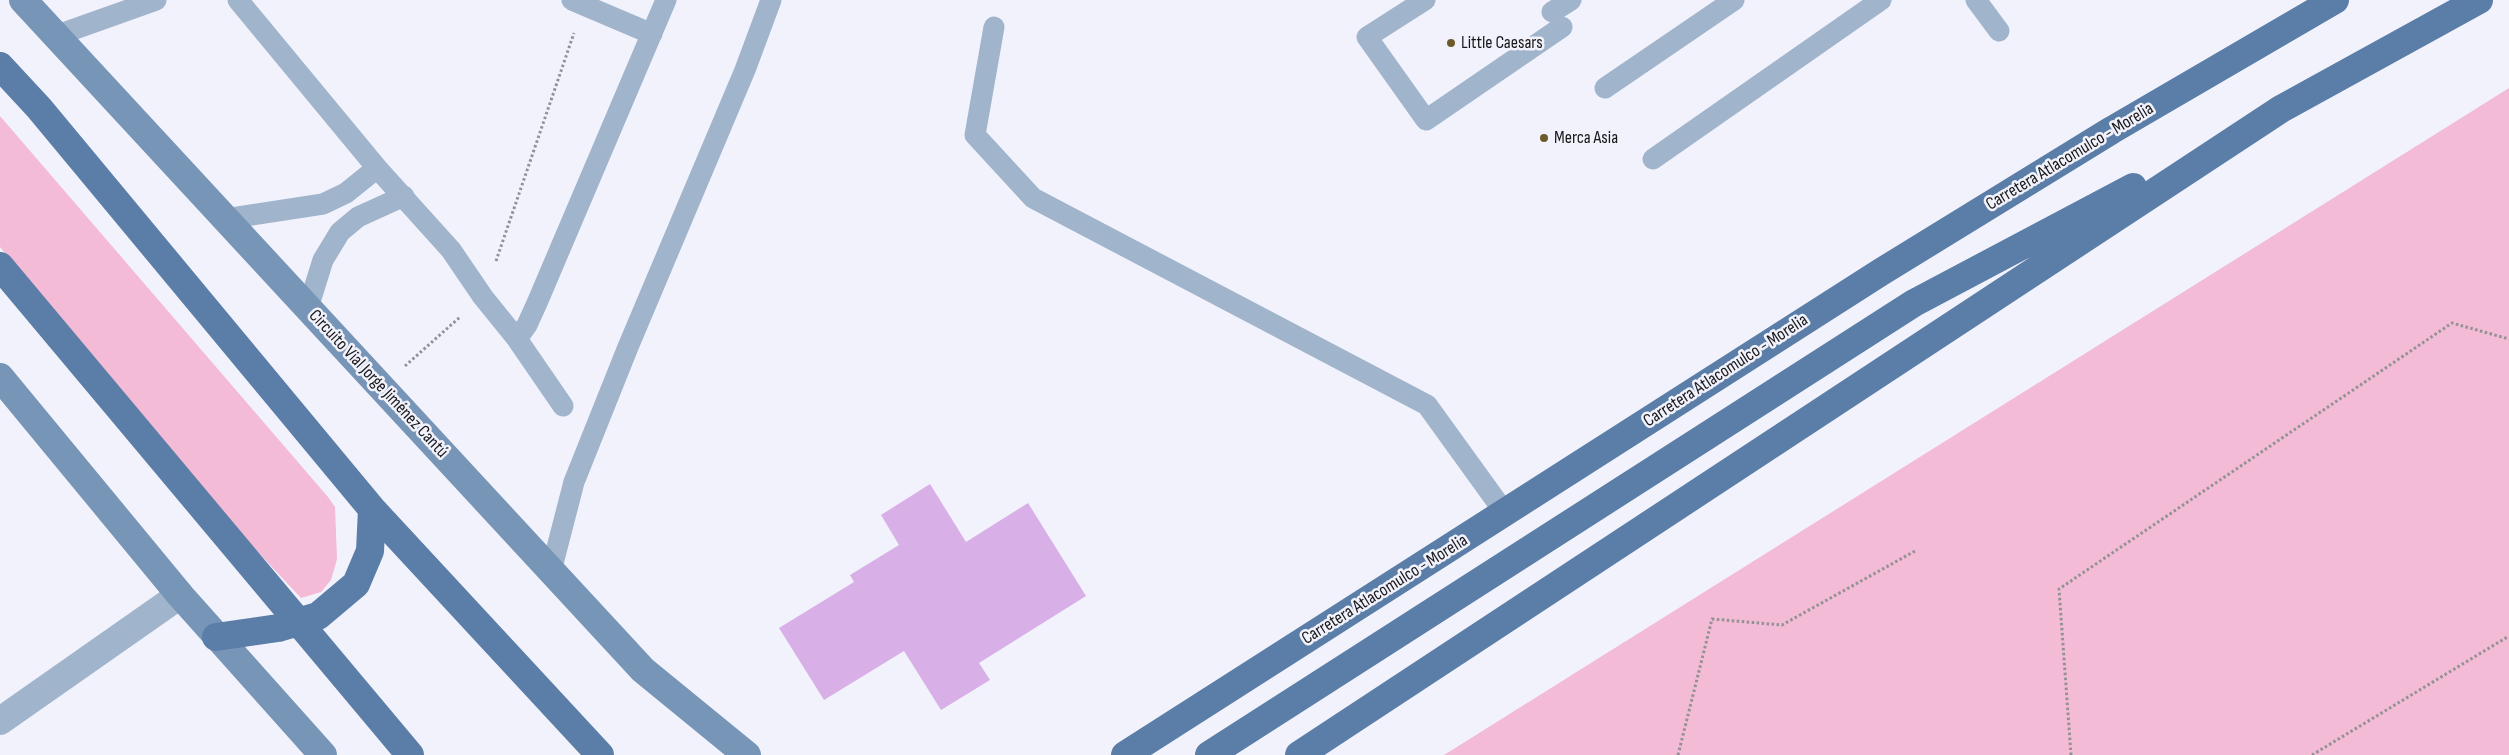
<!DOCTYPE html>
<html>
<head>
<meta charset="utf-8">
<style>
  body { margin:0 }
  canvas { display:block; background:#f2f2fc }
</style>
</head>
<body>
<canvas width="2509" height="755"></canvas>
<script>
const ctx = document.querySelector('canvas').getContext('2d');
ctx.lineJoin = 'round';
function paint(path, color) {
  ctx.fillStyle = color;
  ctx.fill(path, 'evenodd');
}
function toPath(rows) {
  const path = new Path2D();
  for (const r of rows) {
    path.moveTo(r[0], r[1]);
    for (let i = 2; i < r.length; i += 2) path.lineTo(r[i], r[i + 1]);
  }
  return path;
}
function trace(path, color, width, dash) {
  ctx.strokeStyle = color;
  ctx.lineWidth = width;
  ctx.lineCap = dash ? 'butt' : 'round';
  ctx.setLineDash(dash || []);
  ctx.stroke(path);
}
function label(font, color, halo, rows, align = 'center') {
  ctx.font = font + ' "Sofia Sans Condensed",sans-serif';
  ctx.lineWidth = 5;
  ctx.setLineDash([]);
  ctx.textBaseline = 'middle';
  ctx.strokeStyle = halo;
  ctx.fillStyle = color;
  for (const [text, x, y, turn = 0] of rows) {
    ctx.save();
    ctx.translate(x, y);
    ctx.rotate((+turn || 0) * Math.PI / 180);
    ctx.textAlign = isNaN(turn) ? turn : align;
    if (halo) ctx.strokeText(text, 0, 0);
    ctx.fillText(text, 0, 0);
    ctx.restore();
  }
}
paint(toPath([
  [2509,88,2509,755,1444,755],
  [0,116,328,497,335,507,337,559,331,580,321,592,301,598,198,488,0,247]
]), '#f3bbd5');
paint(toPath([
  [930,484,966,542,1028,503,1086,596,979,663,990,680,941,710,904,651,824,700,779,628,854,582,850,575,899,545,881,515]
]), '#d8afe7');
trace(toPath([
  [496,261,574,33],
  [405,366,460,317],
  [1678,755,1712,619,1782,625,1915,551],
  [2071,755,2059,589,2452,323,2509,339],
  [2312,755,2509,636]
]), '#919197', 3, [2.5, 2.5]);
trace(toPath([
  [238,0,377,168,451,250,483,297,517,339,527,325,537,303,666,0],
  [572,0,652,34],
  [1425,0,1367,37,1426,120,1562,27],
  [1976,0,1999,31],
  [1552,12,1571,0],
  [994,27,975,135,1033,198,1427,405,1505,513],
  [55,36,156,0],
  [1605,88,1734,0],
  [1653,159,1881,0],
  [225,219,323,204,346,193,377,168],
  [308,308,323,260,340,232,358,217,404,196],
  [517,339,563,406],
  [551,571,574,482,628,347,745,70,771,0]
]), '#a0b4cb', 21);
trace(toPath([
  [0,721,180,595]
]), '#a0b4cb', 28);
trace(toPath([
  [23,0,643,670,747,755],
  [0,377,180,595,323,755]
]), '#7795b7', 28);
trace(toPath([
  [0,66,39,108,372,509,600,755],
  [0,266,410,755],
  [216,637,278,628,318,616,356,584,370,551,372,509],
  [1125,755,1881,272,2112,130,2335,0],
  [1209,755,1914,303,2133,187],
  [1299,755,2281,109,2479,0]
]), '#5a7ea7', 28);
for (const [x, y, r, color] of [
  [1451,43,5,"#6f5b2a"],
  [1544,138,5,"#6f5b2a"]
]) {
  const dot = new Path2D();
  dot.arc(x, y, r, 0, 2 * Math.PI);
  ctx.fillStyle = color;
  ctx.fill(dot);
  trace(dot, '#f2f2fc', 2);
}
label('18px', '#18181b', '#f2f2fc', [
  ["Little Caesars",1461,43],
  ["Merca Asia",1554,138]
], 'left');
label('18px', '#18181b', '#f2f2fc', [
  ["Carretera Atlacomulco - Morelia",2070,157,-31],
  ["Carretera Atlacomulco - Morelia",1726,371,-33],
  ["Circuito Vial Jorge Jiménez Cantú",378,384,47],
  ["Carretera Atlacomulco - Morelia",1385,590,-32]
]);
</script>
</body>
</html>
